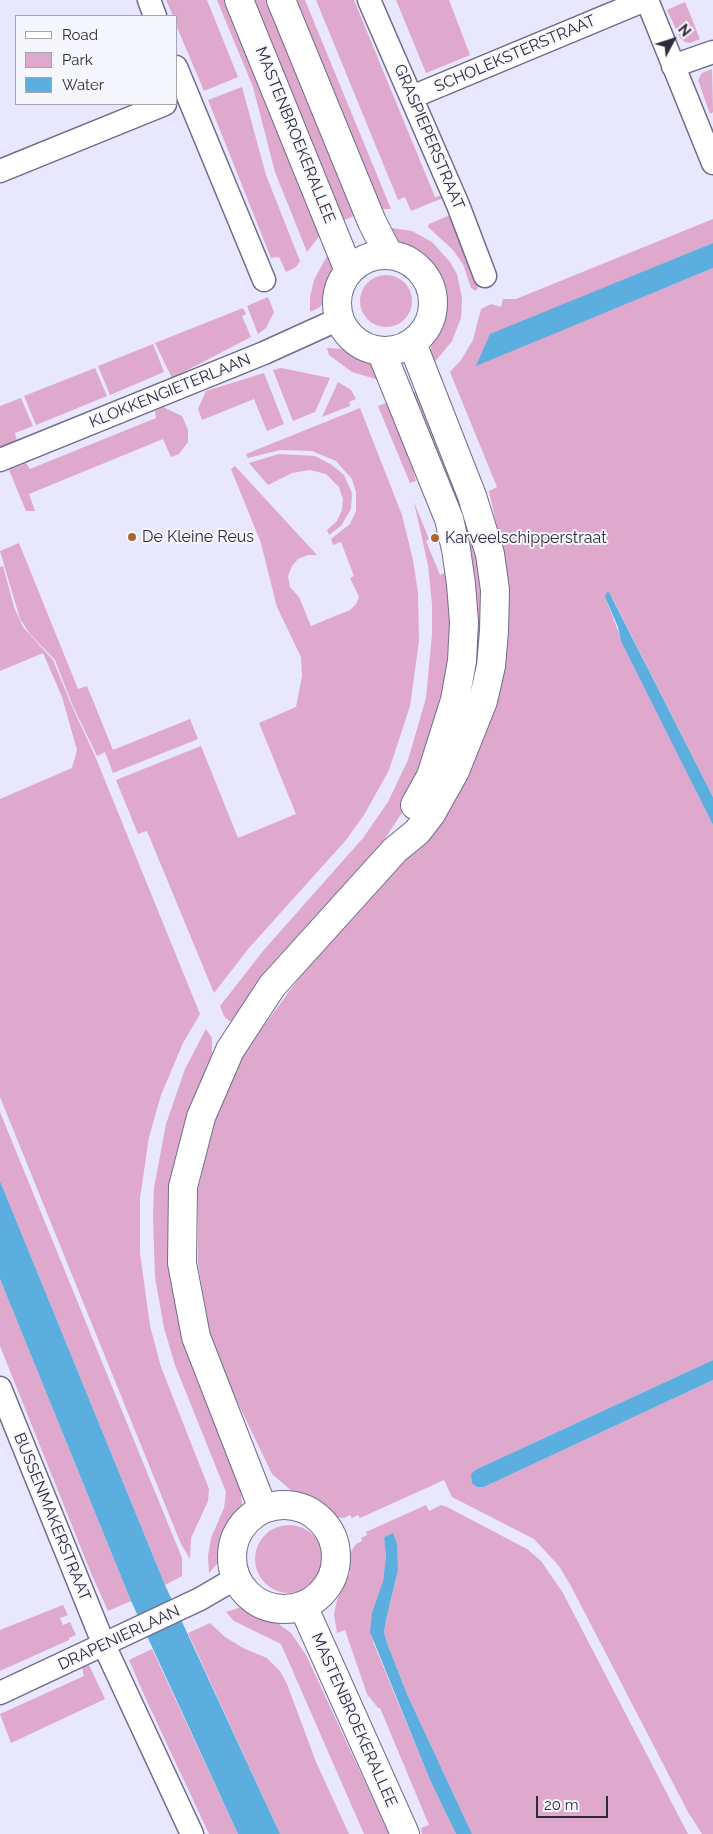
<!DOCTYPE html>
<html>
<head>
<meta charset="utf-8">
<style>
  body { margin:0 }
  #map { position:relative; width:713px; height:1834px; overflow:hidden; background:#e8e7fd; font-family:Raleway,sans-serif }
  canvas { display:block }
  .legend { position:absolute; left:15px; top:15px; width:162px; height:90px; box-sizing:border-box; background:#f6f6fd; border:1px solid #a6a5af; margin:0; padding:6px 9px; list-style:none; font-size:15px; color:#2d2c3a }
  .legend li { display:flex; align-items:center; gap:10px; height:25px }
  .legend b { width:25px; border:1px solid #a6a5af }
  .north { position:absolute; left:648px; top:15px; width:50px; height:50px; -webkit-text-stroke:4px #f6f6fd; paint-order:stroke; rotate:50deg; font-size:14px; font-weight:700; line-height:20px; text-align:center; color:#2d2c3a }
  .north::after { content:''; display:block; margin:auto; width:18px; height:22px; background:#2d2c3a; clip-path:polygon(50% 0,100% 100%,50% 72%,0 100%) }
  .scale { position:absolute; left:536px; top:1796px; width:72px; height:22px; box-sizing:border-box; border:2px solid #2d2c3a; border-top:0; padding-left:6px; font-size:15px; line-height:18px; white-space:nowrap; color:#2d2c3a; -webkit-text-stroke:4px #f6f6fd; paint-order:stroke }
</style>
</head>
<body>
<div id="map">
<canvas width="713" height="1834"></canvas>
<ul class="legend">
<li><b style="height:6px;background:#fff"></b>Road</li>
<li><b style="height:14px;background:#dfa8cd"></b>Park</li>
<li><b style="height:14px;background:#5baede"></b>Water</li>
</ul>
<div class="north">N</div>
<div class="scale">20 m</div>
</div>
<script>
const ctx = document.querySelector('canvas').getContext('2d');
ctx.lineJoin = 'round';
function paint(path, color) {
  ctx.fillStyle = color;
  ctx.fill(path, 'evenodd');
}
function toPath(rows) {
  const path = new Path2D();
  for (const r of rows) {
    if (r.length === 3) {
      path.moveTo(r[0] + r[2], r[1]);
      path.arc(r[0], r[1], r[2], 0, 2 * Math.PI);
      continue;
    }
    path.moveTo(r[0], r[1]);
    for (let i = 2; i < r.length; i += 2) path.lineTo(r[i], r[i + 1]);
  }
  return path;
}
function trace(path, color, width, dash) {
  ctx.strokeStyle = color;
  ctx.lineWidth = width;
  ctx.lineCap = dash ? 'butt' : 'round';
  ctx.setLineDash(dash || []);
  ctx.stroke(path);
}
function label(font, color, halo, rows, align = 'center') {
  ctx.font = font + ' Raleway,sans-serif';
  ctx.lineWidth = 4;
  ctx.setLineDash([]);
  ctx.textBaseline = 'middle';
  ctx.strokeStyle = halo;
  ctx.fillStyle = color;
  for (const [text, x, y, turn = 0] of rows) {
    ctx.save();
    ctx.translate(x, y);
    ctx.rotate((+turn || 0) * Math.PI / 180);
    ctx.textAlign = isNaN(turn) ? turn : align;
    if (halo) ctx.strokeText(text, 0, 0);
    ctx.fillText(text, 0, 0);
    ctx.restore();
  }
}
paint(toPath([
  [166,0,207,0,238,77,204,91,176,25,176,16,173,16],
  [217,0,235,0,323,231,307,252,275,172,253,87],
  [248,0,276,0,361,213,340,222],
  [290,0,305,0,391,209,377,209],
  [316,0,354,0,435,197,442,195,443,198,411,211,405,197,398,200],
  [396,0,449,0,470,55,426,73],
  [685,2,700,39,690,43,685,42,680,38,667,10],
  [712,69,713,112,710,114,698,80,702,73],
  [242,87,266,175,300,261,296,267,286,272,279,257,271,258,208,100],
  [450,215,480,284,476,291,471,288,463,264,453,250,428,227,429,224],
  [713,219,713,243,556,308,476,365,713,268,713,797,612,597,605,597,622,641,713,825,713,1360,475,1470,471,1474,484,1487,713,1380,713,1834,702,1834,688,1812,572,1588,559,1566,534,1539,452,1497,444,1480,360,1518,358,1515,352,1518,350,1515,344,1518,334,1517,329,1510,299,1497,272,1474,225,1376,209,1330,198,1263,198,1190,214,1122,241,1057,305,970,463,777,502,565,496,523,489,491,497,487,450,372,461,360,473,340,481,309,491,304,501,307,503,299,516,299],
  [386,227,412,231,432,242,450,262,457,274,462,298,461,318,452,341,434,363,431,360,431,347,444,308,442,286,431,266,420,256,398,244],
  [332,247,336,270,328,296,320,307,310,312,310,297,314,280],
  [386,301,26],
  [268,297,274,312,266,328,258,334,247,306],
  [243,308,246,314,242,316,251,337,172,378,155,343],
  [153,344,164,372,110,395,98,366],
  [327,348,344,349,367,360,375,366,379,380,352,372,329,355],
  [95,368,107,396,36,425,24,396],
  [281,368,330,378,315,412,293,421,273,370],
  [264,373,284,424,267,431,254,399,202,420,198,409,206,391],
  [338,382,351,390,356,399,349,402,350,406,322,417],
  [420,390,475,520,487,647,468,704,470,668,409,394],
  [21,398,33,426,15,433,17,441,0,448,0,406],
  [393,400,416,481,410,483,378,406],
  [163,407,182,416,188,430,188,442,179,454,171,457,163,439,29,494,35,511,26,511,9,470,26,463,30,469,156,418,155,411],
  [360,408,402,515,413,560,418,593,419,641,410,706,389,770,364,815,346,840,249,948,214,993,147,831,138,834,116,780,201,746,238,838,296,814,259,723,296,707,302,676,301,657,277,607,261,543,231,469,235,466,317,555,308,555,298,559,292,566,288,576,290,587,299,597,311,626,350,610,356,604,359,597,350,578,354,576,341,542,333,545,331,539,350,524,356,511,356,492,352,479,336,461,312,451,280,450,248,458,246,454],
  [279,454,315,456,332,465,344,475,352,493,351,509,341,526,329,535,327,530,337,521,342,510,343,499,339,487,326,474,310,470,292,473,268,485,249,463],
  [414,502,429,539,426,541,440,575,451,570,455,656,411,799,380,846,250,995,233,1021,229,1021,224,1016,220,1006,263,951,363,838,388,802,408,760,426,698,432,635,432,604,428,565],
  [19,543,78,689,87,686,113,750,190,719,198,739,113,773,105,752,97,756,72,704,55,660,30,634,20,619,0,551],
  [3,566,14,607,23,627,53,660,71,704,95,756,200,1014,183,1043,161,1095,149,1137,140,1198,140,1253,150,1326,161,1367,209,1489,208,1501,191,1538,190,1559,181,1544,0,1097,0,799,72,768,77,750,62,697,43,653,0,671,0,567],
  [206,1029,212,1038,212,1055,191,1106,176,1166,225,1442,241,1491,242,1506,222,1558,209,1573,208,1556,211,1538,224,1508,226,1492,175,1365,164,1328,155,1277,153,1217,154,1188,166,1124,185,1069],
  [0,1112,182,1558,182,1576,165,1585,0,1181],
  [0,1279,131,1601,108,1611,91,1573,0,1346],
  [426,1505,429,1511,441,1505,447,1507,527,1549,541,1561,563,1593,688,1834,472,1834,407,1694,387,1643,384,1632,386,1620,398,1570,393,1533,384,1537,386,1556,383,1581,373,1642,430,1780,456,1834,422,1834,421,1828,429,1825,380,1708,378,1708,367,1694,345,1630,337,1633,334,1614,337,1600,350,1573,350,1553,356,1544,362,1541,361,1538,367,1535,366,1532],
  [289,1559,34],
  [63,1605,68,1615,60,1618,63,1625,70,1622,76,1635,69,1638,69,1640,0,1671,0,1630],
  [241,1607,268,1616,291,1633,306,1655,389,1834,364,1834,281,1644,234,1621,226,1612],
  [210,1623,225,1637,243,1648,267,1658,280,1671,287,1684,316,1762,349,1834,280,1834,188,1633],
  [152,1649,238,1834,209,1834,145,1697,129,1660],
  [89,1665,105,1699,11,1743,0,1714,84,1676,82,1668]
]), '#dfa8cd');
paint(toPath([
  [713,243,713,268,476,366,490,334],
  [609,592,713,797,713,825,621,641,618,627,605,597,606,593],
  [0,1181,165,1585,280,1834,238,1834,131,1601,0,1279],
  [713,1360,713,1380,484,1487,477,1487,472,1483,471,1474,475,1470],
  [393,1533,397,1544,398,1570,386,1620,384,1632,387,1643,407,1694,472,1834,456,1834,430,1780,370,1632,372,1613,383,1581,386,1556,384,1537]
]), '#5baede');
const street = toPath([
  [149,0,155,16],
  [369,0,458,205,485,276],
  [647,0,713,163],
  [673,66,713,52],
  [176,67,264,280],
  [412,97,645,0],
  [0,171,165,104],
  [0,460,264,353,339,319],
  [0,1388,104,1645,192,1834],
  [0,1693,200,1599,236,1578]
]);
const secondary = toPath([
  [239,0,349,271],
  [281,0,372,222,389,255],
  [385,303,48],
  [381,351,449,519,456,549,461,584,464,622,462,661,455,700,431,776,415,805],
  [284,1557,52],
  [263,1509,196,1337,182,1263,183,1187,201,1117,230,1050,272,986,395,850,417,832,431,814,455,771,483,701,491,666,494,631,495,590,490,554,472,496,412,343],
  [303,1606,405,1834]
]);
trace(street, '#6f6d8d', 25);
trace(secondary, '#6f6d8d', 30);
trace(street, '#fff', 22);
trace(secondary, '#fff', 28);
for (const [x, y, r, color] of [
  [132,537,5,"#a96634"],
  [435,538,5,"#a96634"]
]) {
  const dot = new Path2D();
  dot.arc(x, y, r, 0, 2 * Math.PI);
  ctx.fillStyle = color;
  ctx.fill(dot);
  trace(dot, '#f6f6fd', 2);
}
label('16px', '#2d2c3a', '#f6f6fd', [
  ["SCHOLEKSTERSTRAAT",515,54,-23],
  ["MASTENBROEKERALLEE",295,135,68],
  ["GRASPIEPERSTRAAT",429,137,67],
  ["KLOKKENGIETERLAAN",170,391,-22],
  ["BUSSENMAKERSTRAAT",52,1517,68],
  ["DRAPENIERLAAN",119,1638,-25],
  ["MASTENBROEKERALLEE",354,1720,66]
]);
label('16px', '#2d2c3a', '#f6f6fd', [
  ["De Kleine Reus",142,537],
  ["Karveelschipperstraat",445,538]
], 'left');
</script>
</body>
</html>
